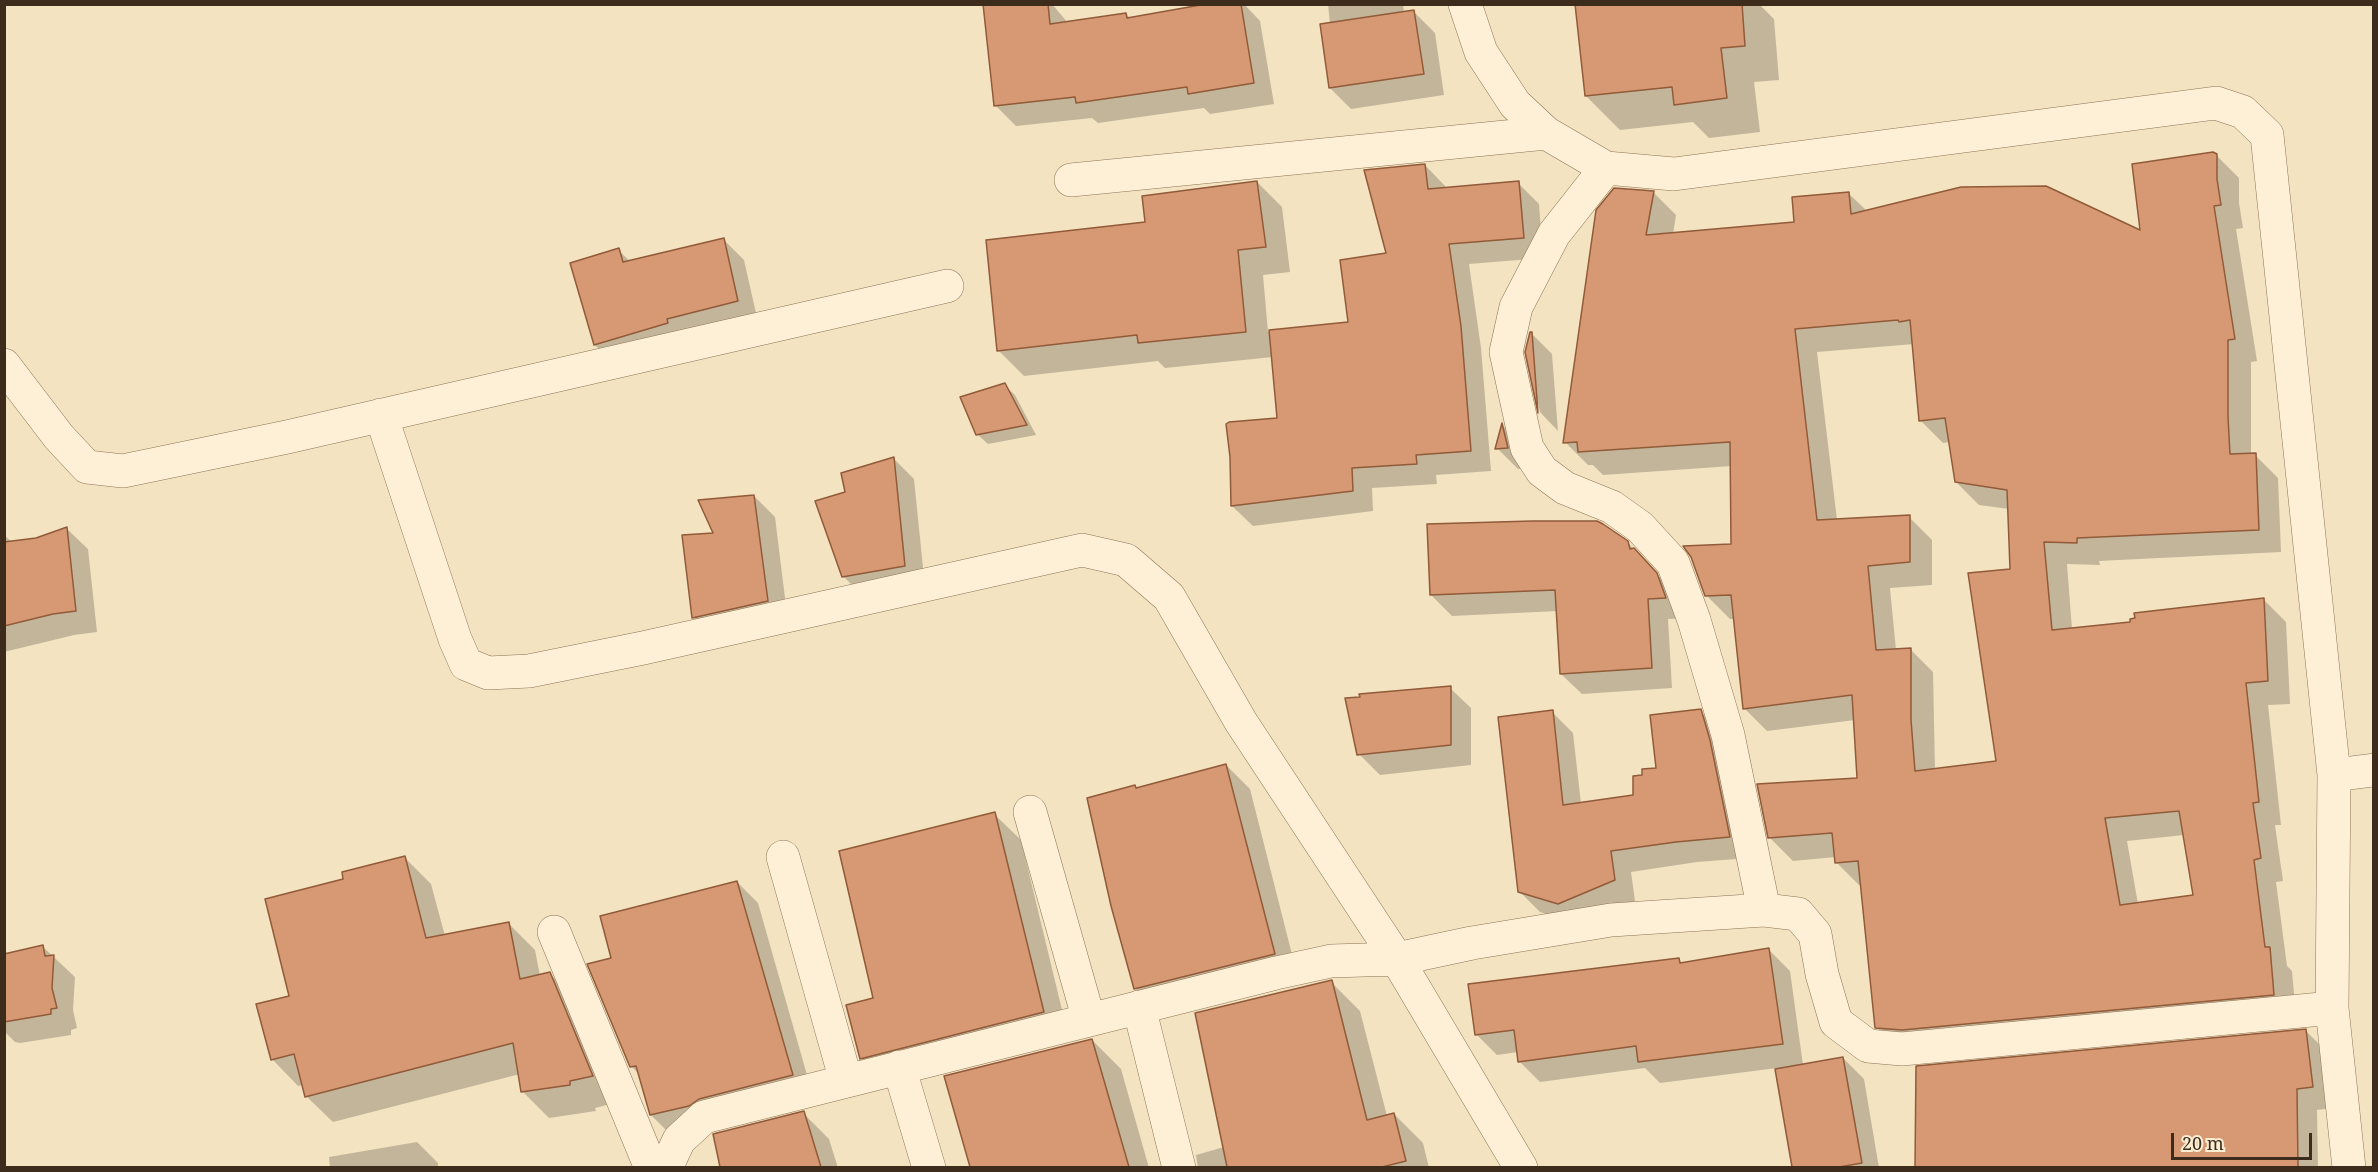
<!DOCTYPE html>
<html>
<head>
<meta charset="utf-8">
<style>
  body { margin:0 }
  #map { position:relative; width:2378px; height:1172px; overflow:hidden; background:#f3e3c1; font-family:"Noto Serif",serif }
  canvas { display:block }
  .frame { position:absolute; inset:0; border:6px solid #3d2b1c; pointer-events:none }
  .scale { position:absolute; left:2171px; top:1133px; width:141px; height:27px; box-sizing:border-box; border:3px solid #3d2b1c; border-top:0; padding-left:8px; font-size:18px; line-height:21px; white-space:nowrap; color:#3d2b1c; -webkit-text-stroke:4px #f9edd2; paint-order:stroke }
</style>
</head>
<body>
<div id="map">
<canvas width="2378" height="1172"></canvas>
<div class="frame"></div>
<div class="scale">20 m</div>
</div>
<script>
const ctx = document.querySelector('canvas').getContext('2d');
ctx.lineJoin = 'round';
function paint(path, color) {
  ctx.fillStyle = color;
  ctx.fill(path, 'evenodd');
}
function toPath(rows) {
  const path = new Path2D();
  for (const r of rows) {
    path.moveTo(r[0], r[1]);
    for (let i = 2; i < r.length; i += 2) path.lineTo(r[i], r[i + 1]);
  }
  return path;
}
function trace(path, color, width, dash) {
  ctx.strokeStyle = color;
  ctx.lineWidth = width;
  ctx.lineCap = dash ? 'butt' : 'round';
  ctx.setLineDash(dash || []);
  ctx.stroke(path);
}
paint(toPath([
  [1005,4,1052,4,1068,23,1126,14,1131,19,1214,4,1244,4,1260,21,1274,104,1210,114,1204,108,1098,123,1092,118,1016,126,995,105],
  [1328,4,1403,4,1404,13,1414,12,1435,33,1444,95,1351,109,1330,88,1330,24],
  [1576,4,1759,4,1774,19,1779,80,1754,82,1760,132,1709,138,1693,122,1620,130,1586,96],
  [2216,155,2239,178,2239,203,2243,228,2236,229,2257,361,2251,362,2251,455,2255,455,2278,478,2281,552,2099,561,2100,565,2067,564,2072,629,2132,623,2263,599,2286,622,2290,704,2268,705,2281,825,2275,825,2283,881,2276,882,2287,966,2292,971,2296,1017,1900,1050,1876,1027,1862,885,1859,885,1836,862,1836,857,1793,861,1770,838,1859,779,1855,720,1767,731,1744,708,1735,619,1730,619,1707,596,1733,546,1732,466,1603,475,1593,465,1588,465,1565,442,1653,192,1676,215,1673,234,1796,223,1849,194,1867,211,2142,232],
  [1914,344,1920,420,1943,443,1950,442,1956,482,1979,505,2009,509,2011,570,1997,762,1935,770,1933,672,1910,649,1896,650,1890,588,1932,585,1932,540,1909,517,1837,520,1817,352],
  [2184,835,2194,897,2138,904,2127,841],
  [1425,165,1445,186,1446,189,1518,183,1539,204,1543,258,1469,264,1481,348,1491,471,1436,475,1437,484,1372,488,1373,511,1253,526,1232,506,1279,420,1273,357,1165,368,1158,361,1024,376,999,351,1146,223,1257,182,1282,207,1290,272,1263,275,1268,332,1350,323,1388,254],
  [723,239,744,260,758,322,616,366,595,345,618,250,631,262],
  [1531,333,1552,354,1558,431,1540,412,1527,352],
  [1004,385,1015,395,1036,435,988,444,977,434],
  [1503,426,1523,445,1528,468,1518,469,1497,448],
  [893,458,914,479,925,587,864,597,843,576,847,493],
  [754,496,775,517,788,622,714,638,693,617,715,534],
  [67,529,88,549,97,632,74,635,4,652,4,535,13,543,36,540],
  [1627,542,1677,596,1686,618,1668,619,1672,688,1582,694,1561,674,1558,611,1452,616,1431,595],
  [1450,688,1471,708,1471,765,1380,775,1359,754],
  [1700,711,1721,732,1750,858,1697,862,1631,872,1635,901,1580,925,1540,912,1519,891,1552,712,1573,733,1581,804,1635,796,1644,776,1657,770],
  [1226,765,1250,789,1298,978,1159,1012,1135,988,1137,789],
  [994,814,1021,840,1069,1039,887,1084,861,1058,875,1000],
  [405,858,431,884,445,936,508,923,535,950,540,976,550,974,576,1000,618,1102,595,1108,596,1111,549,1118,522,1091,520,1074,333,1122,306,1096,303,1085,298,1086,272,1059,291,997,345,880],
  [737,882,758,903,813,1096,672,1136,651,1115,641,1076,631,1066],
  [42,946,75,977,73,1010,77,1028,71,1030,71,1035,20,1043,15,1042,4,1031,4,955],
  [1769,950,1790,971,1803,1065,1843,1058,1864,1079,1879,1168,1793,1168,1777,1068,1660,1083,1645,1068,1540,1082,1519,1061,1518,1052,1497,1055,1476,1034,1679,960,1683,964],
  [1331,982,1360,1011,1387,1116,1394,1114,1423,1143,1429,1168,1198,1168,1196,1155,1224,1147],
  [2306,1031,2327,1052,2333,1108,2317,1110,2318,1168,1916,1168,1918,1068],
  [1092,1040,1121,1069,1149,1168,971,1168,946,1077],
  [803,1113,829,1139,838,1168,722,1168,714,1136],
  [417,1142,438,1163,438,1168,330,1168,329,1157]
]), '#0003');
const building = toPath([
  [983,4,1048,4,1050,24,1126,13,1127,18,1206,4,1241,4,1254,83,1188,94,1187,87,1076,103,1075,97,994,106,983,4],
  [1575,4,1742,4,1745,46,1721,48,1727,98,1674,105,1672,87,1585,96,1575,4],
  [1414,10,1424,74,1329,88,1320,24,1414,10],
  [2213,152,2217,154,2217,179,2221,205,2214,206,2235,339,2228,340,2228,417,2230,454,2256,453,2259,530,2077,538,2077,543,2044,542,2052,630,2130,622,2130,619,2135,618,2134,613,2264,598,2268,681,2246,683,2259,802,2253,803,2261,858,2254,860,2265,947,2270,947,2274,995,1902,1030,1875,1028,1858,861,1835,863,1832,833,1768,838,1757,784,1857,778,1852,695,1743,709,1731,595,1705,596,1691,557,1683,546,1731,544,1730,442,1578,452,1577,442,1563,443,1596,210,1614,188,1654,191,1646,235,1794,222,1792,197,1849,192,1851,214,1961,187,2046,186,2140,230,2132,164,2213,152],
  [1898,320,1899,322,1910,320,1919,421,1945,418,1955,482,2007,490,2010,569,1968,573,1996,761,1915,771,1911,720,1911,648,1876,650,1868,566,1910,562,1910,515,1817,520,1795,329,1898,320],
  [2179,811,2193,895,2120,905,2105,818,2179,811],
  [1425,164,1428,189,1519,181,1524,238,1449,244,1461,326,1471,451,1416,455,1417,464,1352,468,1353,491,1231,506,1230,457,1226,424,1229,422,1277,418,1269,330,1348,322,1340,260,1386,253,1364,170,1425,164],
  [1257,181,1266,247,1238,250,1246,332,1138,343,1137,335,997,351,986,240,1145,222,1142,196,1257,181],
  [724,238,738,301,667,319,668,323,594,345,570,263,619,248,623,262,724,238],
  [1530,332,1532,332,1538,413,1525,352,1530,332],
  [1005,383,1027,425,976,435,960,397,1005,383],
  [1502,423,1508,448,1495,449,1502,423],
  [894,457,905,566,842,577,815,501,845,492,841,473,894,457],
  [754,495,768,601,692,618,682,535,713,533,698,500,754,495],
  [1532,521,1597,521,1603,524,1628,541,1630,549,1634,548,1657,573,1666,598,1648,599,1652,668,1560,674,1555,590,1430,595,1427,524,1532,521],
  [67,527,76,611,53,614,4,626,4,542,36,538,67,527],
  [1451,686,1451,745,1357,755,1345,698,1360,697,1359,694,1451,686],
  [1701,709,1710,740,1730,837,1676,842,1611,851,1615,880,1558,904,1518,892,1498,717,1553,710,1563,805,1633,795,1633,776,1642,775,1642,769,1656,768,1650,715,1701,709],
  [1226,764,1275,954,1134,989,1111,906,1087,798,1135,785,1136,788,1226,764],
  [995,812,1044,1012,860,1059,846,1005,873,998,839,851,995,812],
  [405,856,426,938,509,922,520,979,550,972,593,1076,570,1081,570,1085,521,1092,513,1043,305,1097,294,1054,271,1060,256,1004,289,996,265,899,343,879,342,872,405,856],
  [737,881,793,1075,699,1099,689,1106,650,1115,636,1066,630,1067,587,964,611,958,600,916,737,881],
  [43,945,45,956,54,955,52,988,57,1008,51,1009,51,1014,4,1022,4,954,43,945],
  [1769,948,1783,1044,1638,1062,1636,1046,1518,1062,1514,1030,1475,1035,1468,984,1679,958,1680,963,1769,948],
  [1332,980,1367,1120,1394,1113,1406,1161,1382,1167,1227,1167,1195,1013,1332,980],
  [2306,1029,2313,1087,2297,1089,2298,1167,1915,1167,1916,1066,2306,1029],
  [1092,1039,1129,1167,970,1167,944,1076,1092,1039],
  [1843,1057,1862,1163,1839,1167,1792,1167,1775,1069,1843,1057],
  [804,1111,821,1167,720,1167,713,1134,804,1111]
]);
paint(building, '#d69973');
trace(building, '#915a39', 1.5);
const street = toPath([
  [1465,4,1481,52,1515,104,1546,133,1606,168,1674,174,2216,103,2243,112,2267,135,2334,775,2332,1008,2349,1168],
  [1606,168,1554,234,1516,307,1506,352,1527,448,1542,471,1565,488,1612,507,1640,527,1673,563,1694,620,1728,735,1764,910],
  [1071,180,1546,133],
  [4,365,59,437,87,467,123,471,287,437,947,286],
  [381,415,455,639,466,664,488,673,529,671,643,648,1082,550,1126,560,1169,597,1241,722,1397,959,1521,1168],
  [2334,775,2374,770],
  [1030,812,1089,1020],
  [783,857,846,1081],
  [554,932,651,1168],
  [1139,1007,1179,1168],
  [899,1067,929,1168],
  [666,1168,679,1140,704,1117,1276,973,1331,961,1397,959,1472,943,1611,920,1764,910,1798,914,1815,934,1822,974,1836,1022,1868,1046,1902,1049,2332,1008]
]);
trace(street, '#8f7356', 34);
trace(street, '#fdf0d6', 33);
</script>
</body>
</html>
